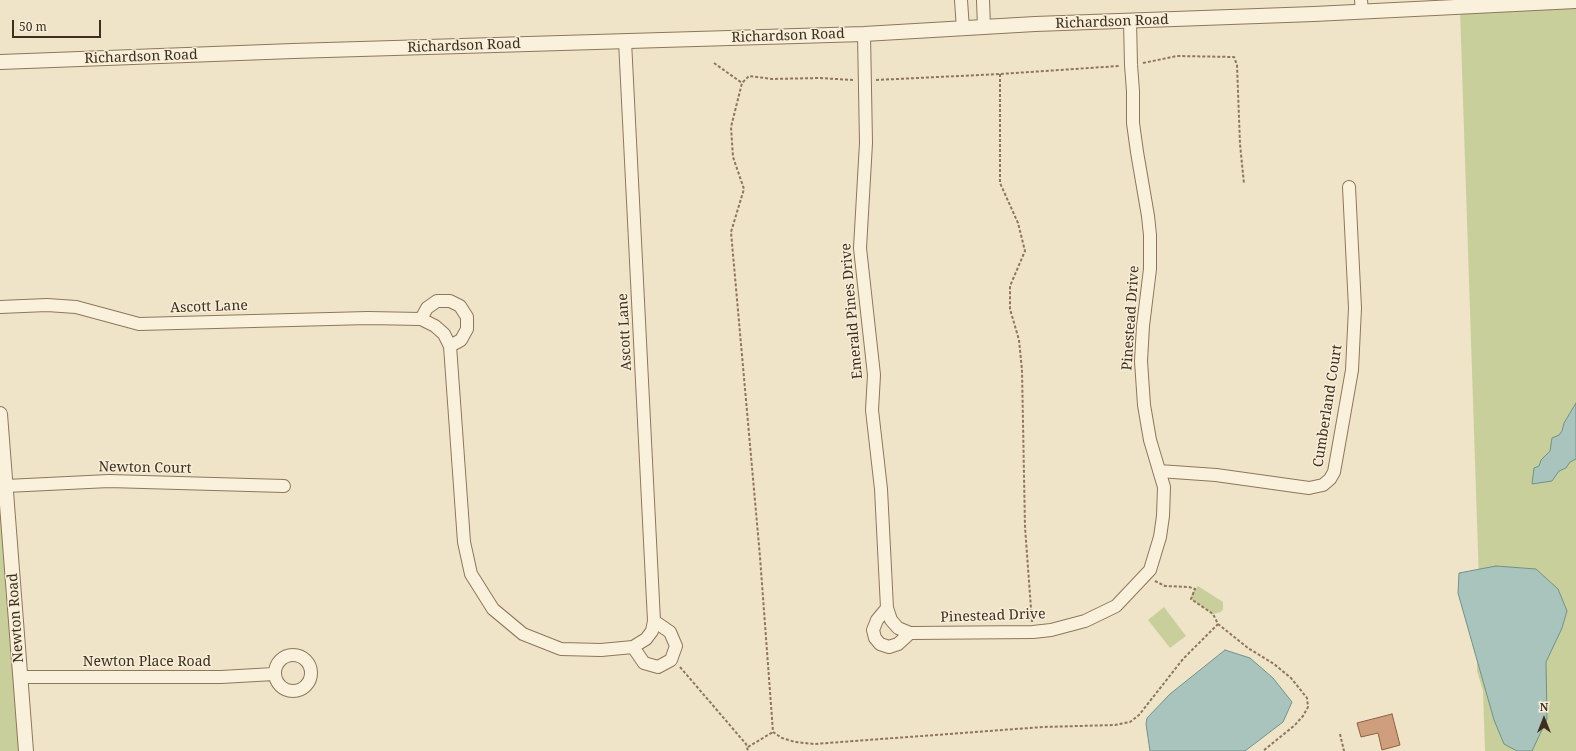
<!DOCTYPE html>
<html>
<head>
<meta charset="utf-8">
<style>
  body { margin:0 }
  #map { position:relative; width:1576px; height:751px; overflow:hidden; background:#f0e4c8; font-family:"Noto Serif",serif }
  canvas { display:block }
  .north { position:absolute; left:1524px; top:699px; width:40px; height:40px; -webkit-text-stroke:3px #f7eed8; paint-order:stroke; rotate:0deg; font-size:11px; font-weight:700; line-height:16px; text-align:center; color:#3d2e20 }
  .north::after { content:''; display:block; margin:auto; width:14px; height:18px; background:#3d2e20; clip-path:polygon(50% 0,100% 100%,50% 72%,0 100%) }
  .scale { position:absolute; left:12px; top:20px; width:89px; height:18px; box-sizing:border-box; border:2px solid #3d2e20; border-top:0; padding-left:5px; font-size:12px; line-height:14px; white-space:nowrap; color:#3d2e20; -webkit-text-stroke:3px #f7eed8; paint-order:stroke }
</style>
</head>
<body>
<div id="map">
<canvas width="1576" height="751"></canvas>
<div class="north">N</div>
<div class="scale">50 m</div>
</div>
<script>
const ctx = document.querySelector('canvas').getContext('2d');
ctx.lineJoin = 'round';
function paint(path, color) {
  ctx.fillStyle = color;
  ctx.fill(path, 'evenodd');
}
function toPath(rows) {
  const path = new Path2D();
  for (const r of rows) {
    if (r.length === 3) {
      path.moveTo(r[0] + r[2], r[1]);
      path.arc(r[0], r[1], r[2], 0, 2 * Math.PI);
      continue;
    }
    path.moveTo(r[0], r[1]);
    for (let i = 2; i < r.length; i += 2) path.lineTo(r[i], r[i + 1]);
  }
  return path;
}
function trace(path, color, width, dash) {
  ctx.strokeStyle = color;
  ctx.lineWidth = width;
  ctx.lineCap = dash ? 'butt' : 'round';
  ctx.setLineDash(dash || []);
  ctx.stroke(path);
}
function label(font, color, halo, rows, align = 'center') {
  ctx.font = font + ' "Noto Serif",serif';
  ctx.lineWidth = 3;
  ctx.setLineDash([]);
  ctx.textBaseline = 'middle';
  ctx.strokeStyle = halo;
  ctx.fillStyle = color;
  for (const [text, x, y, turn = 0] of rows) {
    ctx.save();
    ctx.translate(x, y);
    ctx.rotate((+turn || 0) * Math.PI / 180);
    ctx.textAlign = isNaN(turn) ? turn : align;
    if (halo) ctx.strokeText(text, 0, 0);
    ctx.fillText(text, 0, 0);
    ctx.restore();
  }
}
paint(toPath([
  [1576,3,1576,751,1485,751,1483,691,1477,671,1479,582,1460,10],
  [0,490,20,751,0,751],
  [1198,586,1223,602,1223,609,1221,612,1213,614,1191,599,1192,593],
  [1164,607,1186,636,1170,648,1148,620]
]), '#c9cf9b');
const water = toPath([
  [1576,403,1576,459,1570,462,1566,468,1559,471,1552,481,1532,484,1534,468,1539,466,1541,460,1550,451,1552,438,1559,435,1562,431,1564,423,1576,403],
  [1496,566,1536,569,1558,589,1567,611,1562,628,1546,662,1547,719,1532,751,1517,751,1504,744,1494,720,1458,593,1459,573,1496,566],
  [1225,650,1250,658,1273,678,1292,702,1283,722,1245,751,1150,751,1146,724,1147,718,1170,694,1225,650]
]);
paint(water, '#a9c4bc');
trace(water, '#6f938a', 1);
const building = toPath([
  [1392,714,1400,745,1382,750,1378,733,1361,737,1357,723,1392,714]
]);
paint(building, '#cf9f7d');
trace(building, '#8d5f41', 1);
const minor = toPath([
  [961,0,963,29],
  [983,0,984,27],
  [1361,0,1362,12],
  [864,34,866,143,860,248,874,375,872,410,881,489,887,608,891,620,898,628,910,633,1033,632,1051,630,1085,621,1116,606,1150,570,1160,537,1163,516,1164,487,1150,440,1144,405,1141,361,1143,326,1150,269,1150,235,1148,216,1137,152,1133,123,1133,91,1131,65,1130,21],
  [0,307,47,305,76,307,139,324,368,318,421,319,435,326,444,334,450,346,464,542,471,574,493,609,523,634,561,649,601,650,633,647,646,639,652,631,654,621,625,41],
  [421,319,427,308,437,301,450,301,460,306,467,317,467,329,461,340,450,346],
  [1159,471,1216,475,1309,488,1323,485,1330,479,1334,472,1336,461,1352,370,1355,308,1349,187],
  [6,486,109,481,284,486],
  [887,608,877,620,873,630,875,638,880,644,889,647,898,644,910,633],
  [633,647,644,663,658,667,671,660,676,646,670,632,654,621],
  [293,673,18],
  [20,677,221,677,274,674]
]);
const tertiary = toPath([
  [0,62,293,51,864,34,1035,24,1314,14,1576,1],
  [0,414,26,751]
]);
trace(minor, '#8d765c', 14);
trace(tertiary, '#8d765c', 16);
trace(toPath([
  [714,63,742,83],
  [1143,63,1177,56,1234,57,1237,65,1240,144,1244,184],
  [1000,74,1000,183,1018,223,1025,251,1010,286,1010,309,1019,340,1022,370,1025,527,1032,622],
  [853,80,819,78,772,79,749,76,742,83,731,127,733,157,744,189,731,232,760,557,773,732,782,738,795,742,814,744,1043,727,1115,725,1130,722,1139,715,1183,659,1218,624],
  [876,80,1000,74,1119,66],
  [1155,581,1165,586,1189,587,1195,589,1191,599,1213,614,1218,624,1248,648,1274,664,1291,678,1307,698,1308,707,1303,716,1295,725,1263,751],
  [680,667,746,744,748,751],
  [1340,734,1344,751],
  [748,747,773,732]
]), '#8d765c', 2, [3, 2]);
trace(minor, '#faf1dc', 12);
trace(tertiary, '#faf1dc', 14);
label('14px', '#3d2e20', '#f7eed8', [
  ["Richardson Road",1112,22,-2],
  ["Richardson Road",788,36,-2],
  ["Richardson Road",464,46,-2],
  ["Richardson Road",141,57,-2],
  ["Ascott Lane",209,307,-2],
  ["Emerald Pines Drive",852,311,-95],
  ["Pinestead Drive",1131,318,-86],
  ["Ascott Lane",625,332,-93],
  ["Cumberland Court",1328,406,-81],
  ["Newton Court",145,468,1],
  ["Pinestead Drive",993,616,-2],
  ["Newton Road",16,618,-94],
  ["Newton Place Road",147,662]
]);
</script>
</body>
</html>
